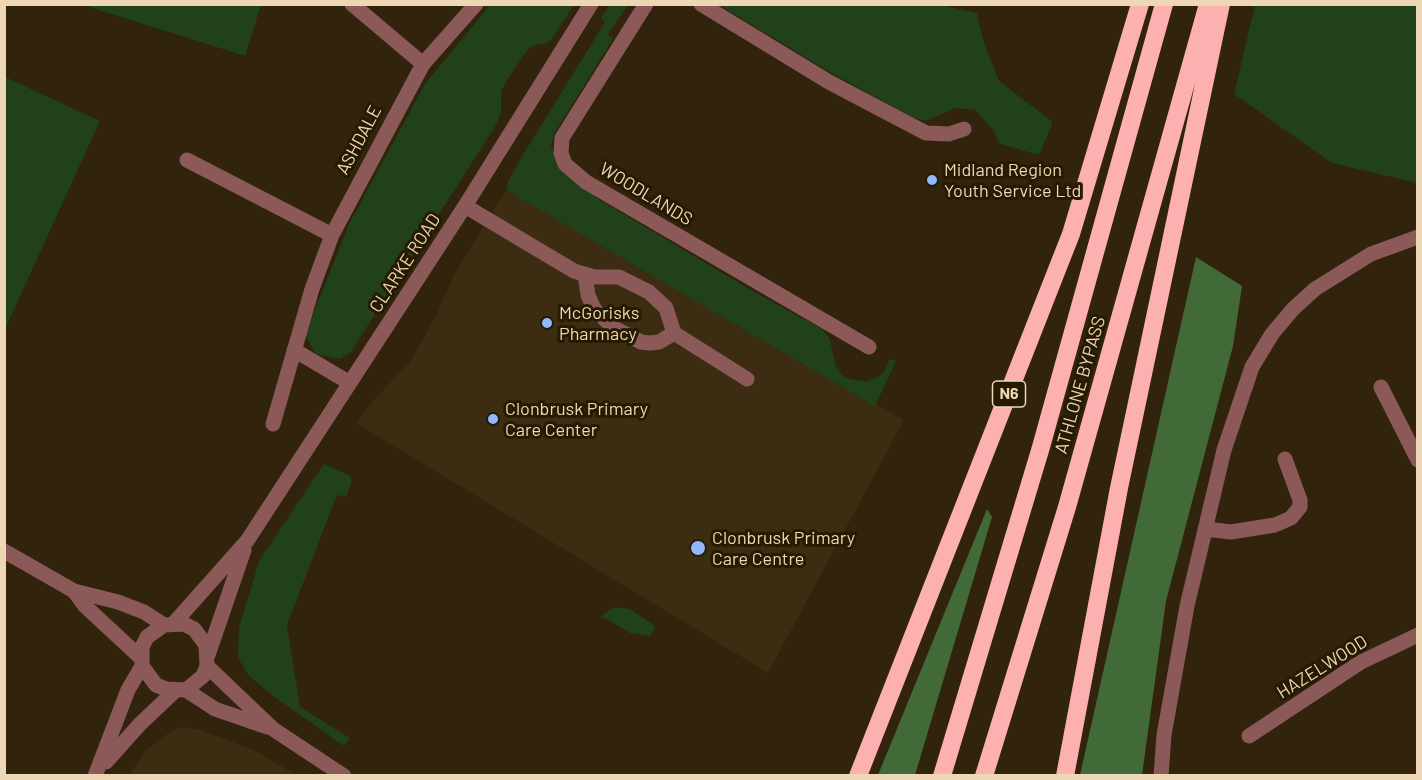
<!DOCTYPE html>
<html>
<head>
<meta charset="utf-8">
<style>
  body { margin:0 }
  #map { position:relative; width:1422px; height:780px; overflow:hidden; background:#31230c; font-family:Barlow,sans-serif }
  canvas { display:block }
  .frame { position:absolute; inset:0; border:6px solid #edd7b4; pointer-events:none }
</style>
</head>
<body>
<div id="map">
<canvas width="1422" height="780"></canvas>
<div class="frame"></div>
</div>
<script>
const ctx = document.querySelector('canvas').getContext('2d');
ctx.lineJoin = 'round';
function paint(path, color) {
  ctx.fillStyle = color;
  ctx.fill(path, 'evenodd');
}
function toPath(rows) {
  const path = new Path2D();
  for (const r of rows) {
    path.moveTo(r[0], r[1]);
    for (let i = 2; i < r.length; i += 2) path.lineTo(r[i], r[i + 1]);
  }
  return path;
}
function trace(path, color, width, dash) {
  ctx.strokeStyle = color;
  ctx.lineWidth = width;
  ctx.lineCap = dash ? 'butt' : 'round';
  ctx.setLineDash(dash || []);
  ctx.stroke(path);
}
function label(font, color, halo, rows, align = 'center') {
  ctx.font = font + ' Barlow,sans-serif';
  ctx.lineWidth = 6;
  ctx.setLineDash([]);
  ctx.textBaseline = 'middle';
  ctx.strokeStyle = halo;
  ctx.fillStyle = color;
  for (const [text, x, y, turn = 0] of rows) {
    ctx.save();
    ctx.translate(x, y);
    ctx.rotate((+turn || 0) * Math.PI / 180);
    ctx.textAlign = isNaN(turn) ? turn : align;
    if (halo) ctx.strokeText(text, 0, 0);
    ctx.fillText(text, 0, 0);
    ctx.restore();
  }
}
paint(toPath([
  [506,190,904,420,768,673,356,423,370,404,409,363,435,318,454,275],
  [182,727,201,730,254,750,296,775,129,775,146,750,170,732]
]), '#3c2c12');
paint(toPath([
  [83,5,261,5,245,56],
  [490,5,574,5,551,40,543,45,538,44,529,48,509,77,501,91,501,111,496,125,351,352,340,359,316,354,306,337,307,329,349,224,425,84],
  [609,5,628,5,608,34,613,39,554,134,551,145,559,169,600,200,756,293,822,329,830,339,836,368,846,378,867,382,883,374,889,359,896,361,875,406,506,190,509,179,524,153,605,22,601,18],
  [941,5,977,13,983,40,999,81,1053,122,1039,155,1000,144,993,130,975,110,956,108,926,121,912,117,828,71,719,5],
  [1255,5,1417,5,1417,183,1332,163,1234,94],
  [5,77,100,121,5,329],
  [324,464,349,475,352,480,346,497,337,495,287,625,300,707,350,738,344,746,273,696,249,676,238,658,239,627,259,561],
  [614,607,630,609,655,626,650,636,630,633,608,620,600,618]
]), '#204119');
paint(toPath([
  [1196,257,1242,286,1233,346,1166,601,1142,775,1080,775],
  [987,509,992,517,915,775,878,775]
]), '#416a38');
trace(toPath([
  [352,4,423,64],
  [646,4,562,138,561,153,565,164,586,182,869,347],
  [701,4,829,82,926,133,949,134,964,129],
  [187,160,332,235],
  [465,206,574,271,594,277,619,277,649,292,666,308,674,333,747,379],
  [585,275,588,295,594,309,614,328,641,342,650,343,659,342,674,333],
  [294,350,350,383],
  [1381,387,1418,460],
  [273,424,312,289,332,235,423,64,476,4],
  [1205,529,1231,532,1275,525,1291,518,1300,507,1300,500,1285,459],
  [4,551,74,591,118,602,144,612,164,625,184,624,194,629,206,645,207,666,203,676,186,690,166,689,156,685,142,666,142,647,147,637,164,625],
  [74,591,85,606,141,658],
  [174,623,247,541,465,206,591,4],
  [208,655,244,550],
  [207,666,273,729,344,776],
  [186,690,215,709,267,727],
  [1249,736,1361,662,1418,635],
  [106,762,140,724,176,690],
  [95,776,128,690,142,666],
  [1161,776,1164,735,1187,606,1224,450,1252,367,1272,334,1293,309,1315,289,1371,254,1418,237]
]), '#8c5959', 15);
trace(toPath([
  [858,776,1071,234,1140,4],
  [942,776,1041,447,1164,4],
  [984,776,1067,507,1208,4],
  [1065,776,1119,488,1221,4]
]), '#fcb0af', 18);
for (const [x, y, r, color] of [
  [932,180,6,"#8fb8fd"],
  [547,323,6,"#8fb8fd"],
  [493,419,6,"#8fb8fd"],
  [698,548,8,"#8fb8fd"]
]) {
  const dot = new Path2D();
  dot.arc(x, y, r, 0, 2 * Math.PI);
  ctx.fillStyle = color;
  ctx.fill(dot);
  trace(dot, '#271a03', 2);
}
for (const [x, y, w] of [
  [1009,394,33]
]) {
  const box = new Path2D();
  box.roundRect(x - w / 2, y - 13, w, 26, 4.5);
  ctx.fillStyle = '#271a03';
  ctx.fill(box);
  trace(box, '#edd7b4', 1.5);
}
label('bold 16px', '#edd7b4', null, [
  ["N6",1009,394]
]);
label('18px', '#edd7b4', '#271a03', [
  ["ASHDALE",359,140,-62],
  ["WOODLANDS",646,194,31],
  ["CLARKE ROAD",405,263,-57],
  ["ATHLONE BYPASS",1080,385,-74],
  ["HAZELWOOD",1322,667,-32]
]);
label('18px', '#edd7b4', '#271a03', [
  ["Midland Region",944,170],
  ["Youth Service Ltd",944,191],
  ["McGorisks",559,313],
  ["Pharmacy",559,334],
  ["Clonbrusk Primary",505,409],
  ["Care Center",505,430],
  ["Clonbrusk Primary",712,538],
  ["Care Centre",712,559]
], 'left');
</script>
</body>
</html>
